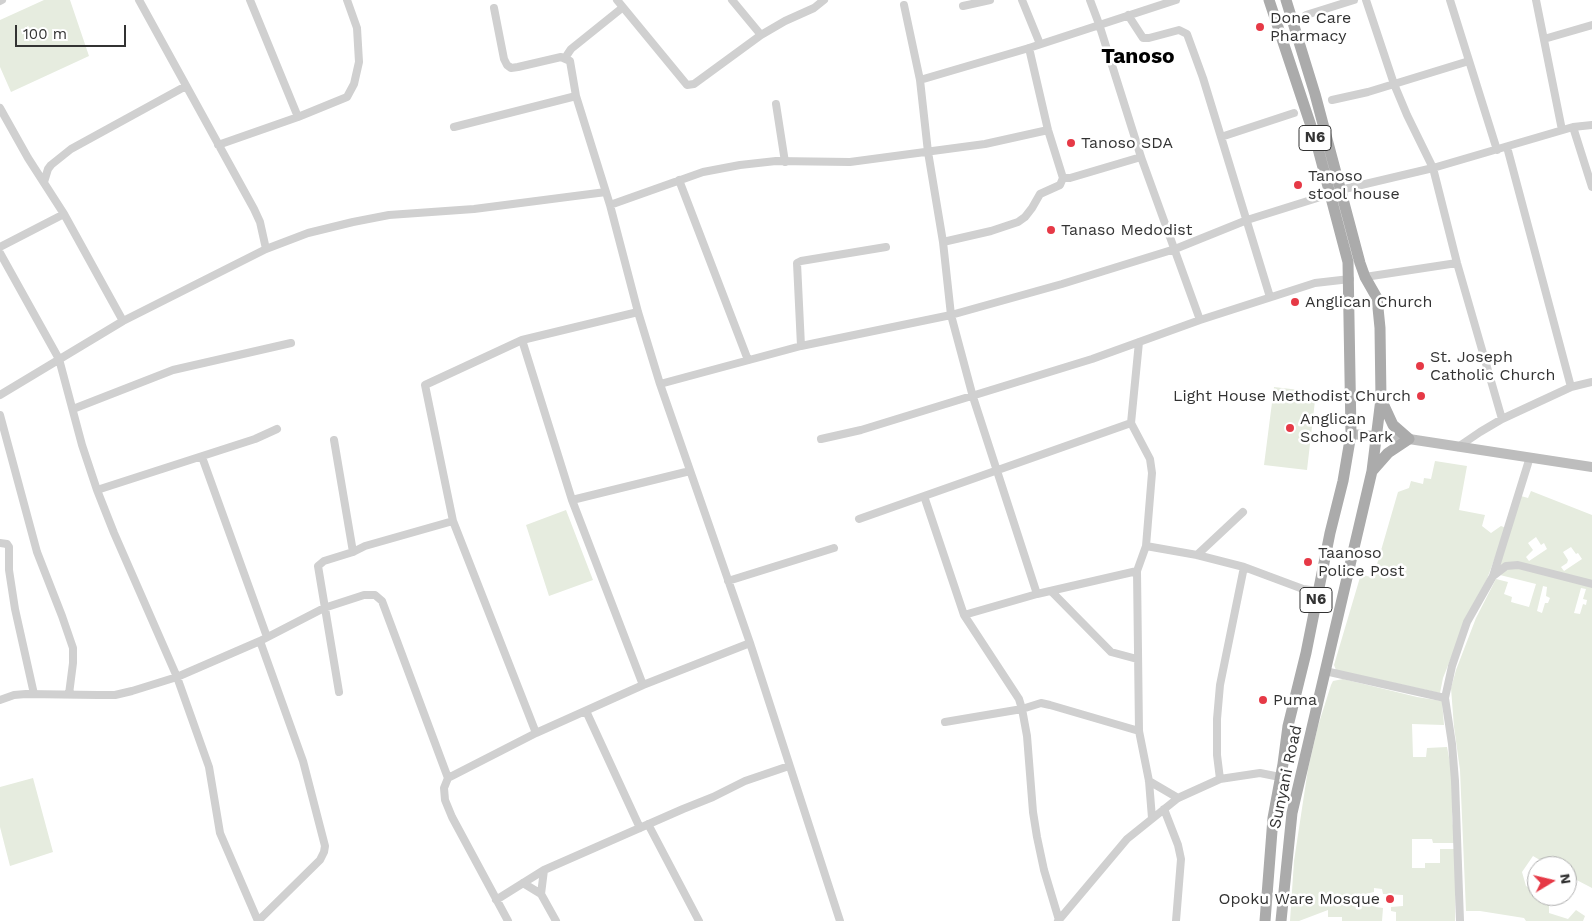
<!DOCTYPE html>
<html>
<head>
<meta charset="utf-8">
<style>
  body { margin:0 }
  #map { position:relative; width:1592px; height:921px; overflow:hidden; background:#fff; font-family:"Work Sans",sans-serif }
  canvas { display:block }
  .north { position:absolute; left:1527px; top:856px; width:50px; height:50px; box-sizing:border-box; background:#fff; border:1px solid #adadad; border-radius:50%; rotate:81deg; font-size:14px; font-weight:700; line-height:20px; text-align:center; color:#333 }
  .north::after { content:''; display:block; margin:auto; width:18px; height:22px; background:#e63946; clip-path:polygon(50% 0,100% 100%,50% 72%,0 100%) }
  .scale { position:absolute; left:15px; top:25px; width:111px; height:22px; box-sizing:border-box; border:2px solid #333; border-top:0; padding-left:6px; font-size:15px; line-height:18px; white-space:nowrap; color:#333; -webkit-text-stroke:4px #fff; paint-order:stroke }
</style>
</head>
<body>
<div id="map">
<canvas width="1592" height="921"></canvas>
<div class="north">N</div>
<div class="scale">100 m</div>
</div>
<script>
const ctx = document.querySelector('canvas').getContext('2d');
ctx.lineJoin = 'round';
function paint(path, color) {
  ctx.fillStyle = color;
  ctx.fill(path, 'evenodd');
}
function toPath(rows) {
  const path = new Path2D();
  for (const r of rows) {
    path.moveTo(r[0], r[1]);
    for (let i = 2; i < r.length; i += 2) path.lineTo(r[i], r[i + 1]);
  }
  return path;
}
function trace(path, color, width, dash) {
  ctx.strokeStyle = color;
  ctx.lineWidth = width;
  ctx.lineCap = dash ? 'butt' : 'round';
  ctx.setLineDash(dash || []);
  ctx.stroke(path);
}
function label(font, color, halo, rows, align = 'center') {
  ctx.font = font + ' "Work Sans",sans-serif';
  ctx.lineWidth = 5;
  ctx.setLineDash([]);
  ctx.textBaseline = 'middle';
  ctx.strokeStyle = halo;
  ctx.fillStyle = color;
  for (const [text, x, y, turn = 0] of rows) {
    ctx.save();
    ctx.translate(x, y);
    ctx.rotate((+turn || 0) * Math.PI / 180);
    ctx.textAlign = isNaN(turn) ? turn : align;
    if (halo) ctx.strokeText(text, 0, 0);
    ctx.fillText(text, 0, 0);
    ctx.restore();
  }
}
paint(toPath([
  [44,0,70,0,89,56,11,92,0,67,0,20],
  [1274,387,1316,392,1307,470,1264,465],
  [1435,461,1467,466,1459,510,1485,515,1482,526,1491,533,1501,526,1506,528,1487,579,1470,610,1443,678,1440,693,1336,670,1334,665,1361,574,1373,578,1398,492,1409,488,1411,481,1423,484,1424,478,1431,479],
  [1531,491,1592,515,1592,888,1567,875,1567,866,1550,866,1533,856,1522,872,1526,886,1537,892,1537,896,1549,897,1549,913,1568,919,1576,910,1585,916,1583,921,1526,921,1524,918,1480,911,1466,911,1460,770,1454,727,1451,688,1456,670,1476,618,1496,579,1508,582,1504,594,1512,597,1511,602,1529,607,1536,584,1500,575,1502,572,1498,568,1521,496,1528,498],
  [1536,537,1541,545,1544,543,1547,549,1529,561,1526,557,1533,550,1528,543],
  [1571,547,1576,554,1578,553,1582,559,1564,571,1561,567,1567,563,1568,560,1563,552],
  [1543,586,1547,587,1546,596,1550,598,1548,603,1545,603,1542,613,1537,611],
  [1581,588,1586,589,1583,599,1587,600,1586,605,1583,604,1580,614,1574,613],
  [566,510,593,580,549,596,526,525],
  [1343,679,1417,697,1442,701,1444,725,1412,724,1413,757,1426,757,1427,748,1447,747,1454,783,1452,817,1455,843,1433,843,1432,839,1412,839,1412,868,1425,868,1425,863,1440,863,1440,849,1456,849,1455,921,1396,921,1396,912,1391,911,1391,907,1403,906,1403,895,1383,894,1382,889,1374,888,1374,892,1365,894,1365,905,1374,905,1376,907,1383,908,1382,921,1342,921,1342,917,1328,917,1328,910,1299,921,1290,921,1294,861,1308,769,1318,726,1331,685,1333,681],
  [33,778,53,852,10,866,0,827,0,787]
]), '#e6ecdf');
trace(toPath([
  [139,0,254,209,260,222,266,249],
  [250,0,298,117],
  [617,0,687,85,694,84,761,35,785,21,814,8,824,0],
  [732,0,761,35],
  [1022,0,1040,44],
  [1090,0,1099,24,1141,157,1200,320],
  [1366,0,1394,84,1407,115,1433,168,1457,263,1502,419],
  [1450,0,1497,150],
  [1536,0,1562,130],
  [0,1,2,0],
  [904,5,920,80,928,152,943,242,951,315,973,397,1037,594],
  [963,6,990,0],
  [494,8,504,59,507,65,511,68,518,67,561,57,570,61,576,96,610,205,638,312,660,384,750,643,840,921],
  [1128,15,1143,38,1149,38,1179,30,1187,34,1203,78,1270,297],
  [1306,15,1354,0],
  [1544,39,1592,25],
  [1029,48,1048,130,1063,178,1070,178,1141,157],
  [565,58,571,49,622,8],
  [920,80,1029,48,1176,0],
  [1332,100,1368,92,1469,61],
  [776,104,785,162],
  [0,108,28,158,64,214,123,321],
  [454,127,576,96],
  [1573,127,1592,187],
  [1221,137,1294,113],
  [218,145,298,117,347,97,354,84,359,62,357,28,347,0],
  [1507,147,1571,387],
  [679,180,748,360],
  [44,182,48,169,51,165,71,149,186,86],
  [1340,190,1433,168,1573,127,1592,125],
  [610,205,703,172,740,165,776,161,850,162,985,144,1048,130],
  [943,242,991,231,1018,222,1025,217,1032,208,1040,194,1060,185,1063,178],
  [0,247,64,214],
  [0,253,59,359,82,445,97,490,114,533,177,677,209,767,220,833,258,921],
  [1365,277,1457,263],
  [522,340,572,500,643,685],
  [1139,342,1131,423,1150,459,1152,473,1146,546,1137,571,1139,731,1149,781,1152,818],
  [801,346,797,263,801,261,886,247],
  [660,384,801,346,951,315,1062,284,1175,249,1247,220,1330,194],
  [0,395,123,321,266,249,308,233,353,222,389,215,474,209,606,192],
  [73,409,173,370,291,343],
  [0,415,37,552,62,616,73,648,73,663,69,694],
  [821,439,861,430,1092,359,1200,320,1315,283,1350,279],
  [334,440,353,552],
  [1458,447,1480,432,1502,419,1571,387,1592,382],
  [202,457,267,637],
  [97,490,255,439,277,429],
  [924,496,964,615,1019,699,1022,709,1027,736,1033,812,1037,837,1044,870,1059,920],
  [572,500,690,471],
  [859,519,1131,423],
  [0,543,7,544,9,547,9,570,15,609,34,694],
  [1146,546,1197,555,1244,567,1303,589,1318,591],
  [1197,555,1243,512],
  [1493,576,1530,457],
  [728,581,834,548],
  [1051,591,1111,652,1137,659],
  [964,615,1037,594,1137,571],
  [1325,671,1445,698],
  [339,692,318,566,324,561,353,552,365,546,453,521],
  [0,700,14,695,26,694,98,695,115,695,132,691,177,677,260,641,324,608,364,595,375,595,382,601,448,778],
  [586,711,640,828],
  [945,722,1022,709,1041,703,1050,705,1139,731],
  [536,733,453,521,425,385,522,340,638,312],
  [1220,779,1217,755,1217,719,1220,685,1244,567],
  [1149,781,1178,798],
  [1164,809,1178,845,1181,859,1176,921],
  [648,824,699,921],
  [523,883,541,894,556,921],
  [541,894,544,870],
  [496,900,544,870,683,809,713,797,745,781,789,766],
  [258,921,320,860,324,852,325,846,303,761,260,641],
  [508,921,452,817,445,800,444,788,448,778,536,733,643,685,750,643],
  [1058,921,1127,839,1178,798,1220,779,1260,773,1280,777],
  [1460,921,1455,781,1452,744,1445,698,1452,666,1467,622,1493,576,1506,566,1518,565,1592,584]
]), '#d0d0d0', 8);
trace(toPath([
  [1351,434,1409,439,1592,467]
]), '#bdbdbd', 10);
trace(toPath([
  [1373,470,1388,453,1409,439,1393,425,1381,399],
  [1265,921,1273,818,1283,764,1288,726,1306,653,1330,533,1343,481,1351,434,1348,262,1316,141,1269,0],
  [1281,921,1292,813,1372,471,1381,399,1380,328,1377,298,1365,277,1360,263,1315,94,1286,0]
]), '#ababab', 11);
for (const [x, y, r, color] of [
  [1260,27,5,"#e63946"],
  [1071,143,5,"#e63946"],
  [1298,185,5,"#e63946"],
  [1051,230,5,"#e63946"],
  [1295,302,5,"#e63946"],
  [1420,366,5,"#e63946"],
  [1421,396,5,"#e63946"],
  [1290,428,5,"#e63946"],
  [1308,562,5,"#e63946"],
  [1263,700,5,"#e63946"],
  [1390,899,5,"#e63946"]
]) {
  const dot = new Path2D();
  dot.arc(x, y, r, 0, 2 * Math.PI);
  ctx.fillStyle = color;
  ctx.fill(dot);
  trace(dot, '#fff', 2);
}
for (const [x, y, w] of [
  [1315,138,32],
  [1316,600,32]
]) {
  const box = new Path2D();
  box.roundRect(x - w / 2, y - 12.5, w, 25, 4);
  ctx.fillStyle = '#fff';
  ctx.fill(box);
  trace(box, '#333', 1);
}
label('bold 15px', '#333', null, [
  ["N6",1315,138],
  ["N6",1316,600]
]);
label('16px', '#333', '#fff', [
  ["Done Care",1270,18],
  ["Pharmacy",1270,36],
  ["Tanoso SDA",1081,143],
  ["Tanoso",1308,176],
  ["stool house",1308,194],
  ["Tanaso Medodist",1061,230],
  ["Anglican Church",1305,302],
  ["St. Joseph",1430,357],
  ["Catholic Church",1430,375],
  ["Light House Methodist Church",1411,396,"right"],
  ["Anglican",1300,419],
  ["School Park",1300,437],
  ["Taanoso",1318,553],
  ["Police Post",1318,571],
  ["Puma",1273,700],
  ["Opoku Ware Mosque",1380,899,"right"]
], 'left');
label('16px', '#333', '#fff', [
  ["Sunyani Road",1286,777,-78]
]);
label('bold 21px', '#000', '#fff', [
  ["Tanoso",1138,57]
]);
</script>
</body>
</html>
